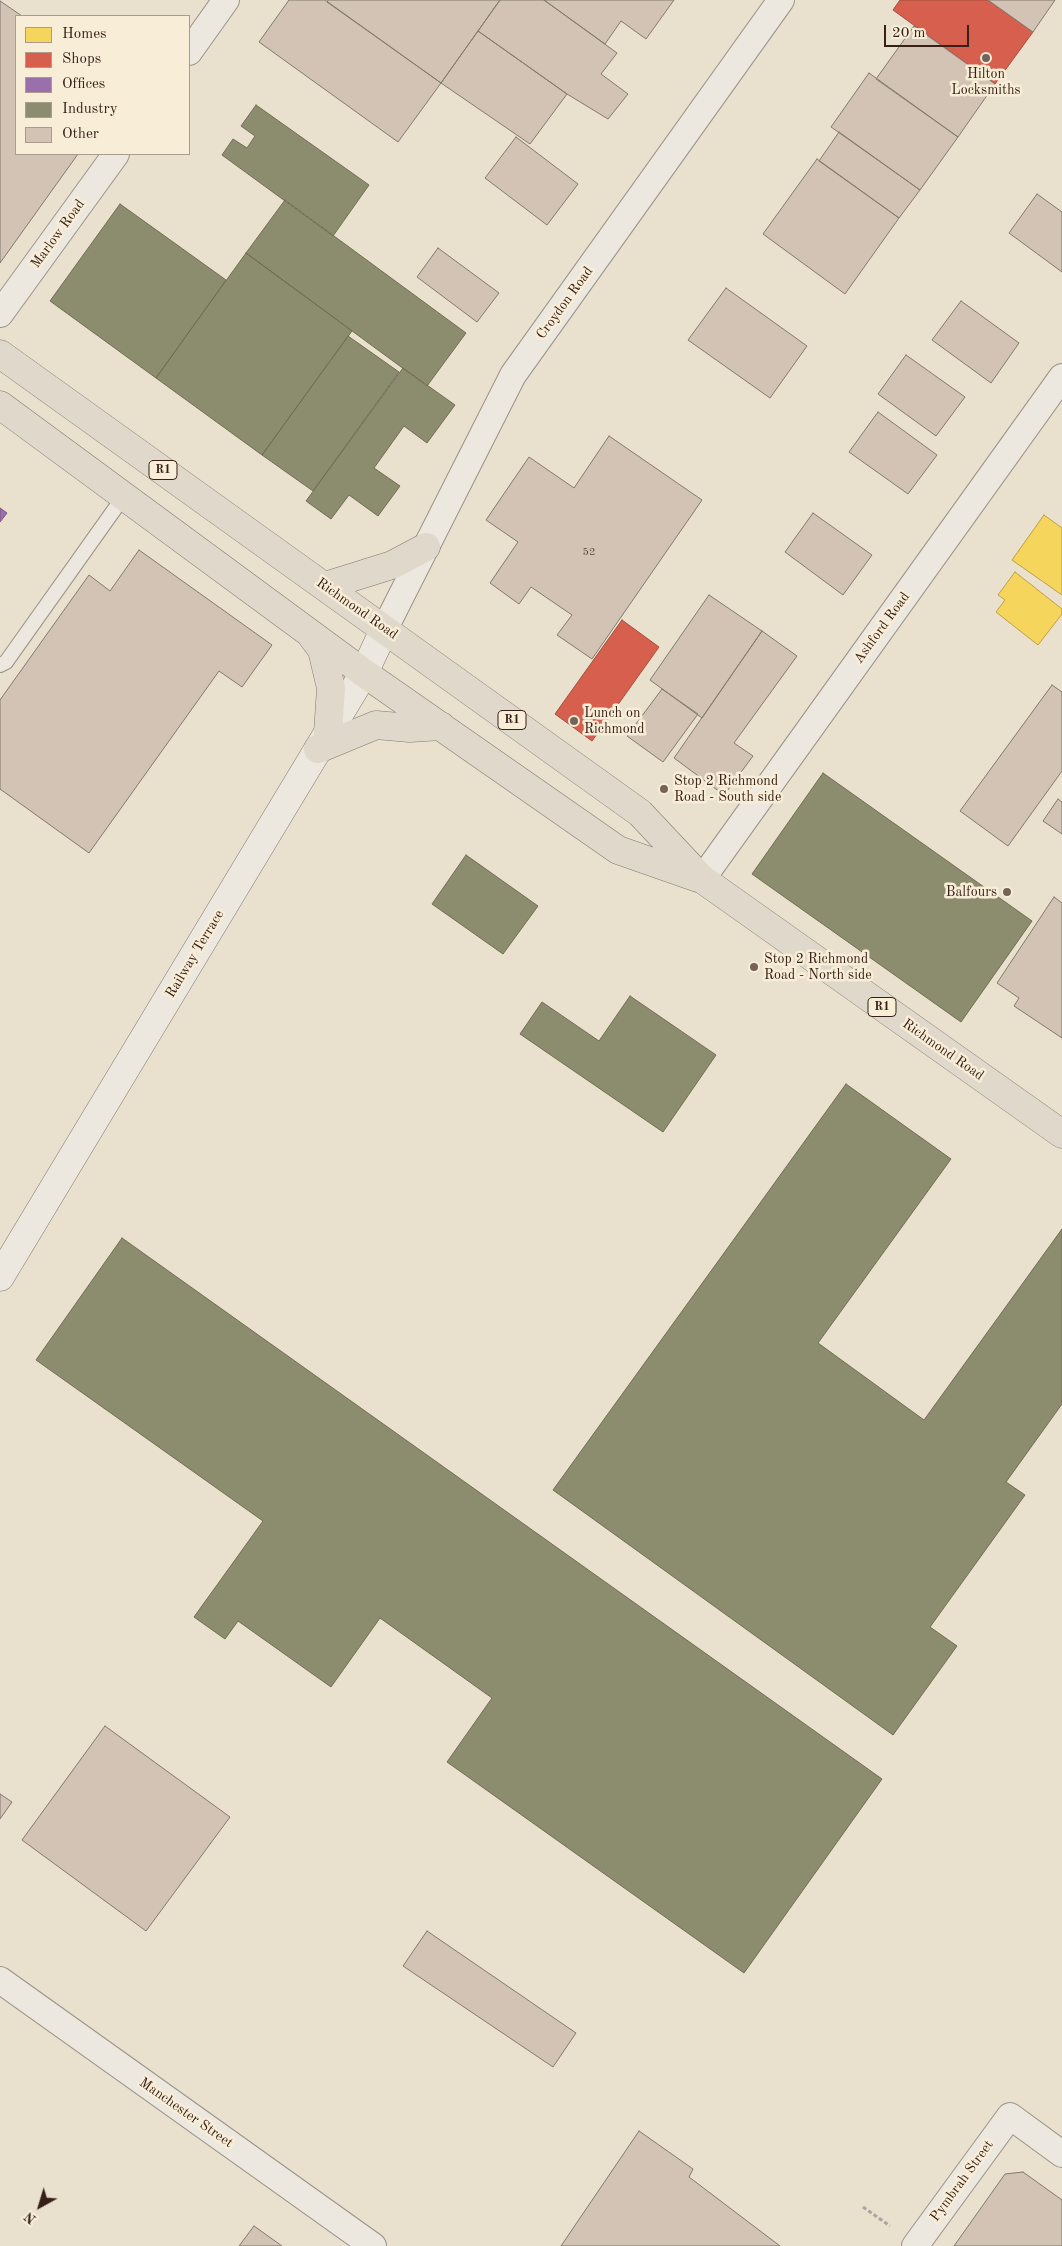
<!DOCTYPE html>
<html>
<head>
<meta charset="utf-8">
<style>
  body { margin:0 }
  #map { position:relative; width:1062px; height:2246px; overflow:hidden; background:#e9e0cd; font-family:"Old Standard TT",serif }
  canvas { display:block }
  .legend { position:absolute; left:15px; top:15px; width:175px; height:140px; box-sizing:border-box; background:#f8edd7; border:1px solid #ab9b8b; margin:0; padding:6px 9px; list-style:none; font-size:15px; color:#372018 }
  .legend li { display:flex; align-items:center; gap:10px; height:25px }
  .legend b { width:25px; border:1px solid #ab9b8b }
  .north { position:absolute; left:15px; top:2181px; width:50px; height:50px; -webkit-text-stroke:4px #f8edd7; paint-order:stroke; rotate:219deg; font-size:14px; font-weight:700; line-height:20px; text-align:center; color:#372018 }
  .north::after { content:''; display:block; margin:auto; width:18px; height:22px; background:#372018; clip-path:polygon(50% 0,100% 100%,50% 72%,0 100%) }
  .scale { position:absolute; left:884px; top:25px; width:85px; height:22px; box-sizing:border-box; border:2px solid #372018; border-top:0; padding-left:6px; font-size:15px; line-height:18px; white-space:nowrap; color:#372018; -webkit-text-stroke:4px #f8edd7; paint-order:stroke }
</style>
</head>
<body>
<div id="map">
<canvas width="1062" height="2246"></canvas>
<ul class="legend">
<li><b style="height:14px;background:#f6d55c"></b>Homes</li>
<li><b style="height:14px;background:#d6604d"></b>Shops</li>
<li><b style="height:14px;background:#9970ab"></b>Offices</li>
<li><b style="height:14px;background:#8c8c6e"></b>Industry</li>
<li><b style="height:14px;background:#d2c3b4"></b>Other</li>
</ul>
<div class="north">N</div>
<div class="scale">20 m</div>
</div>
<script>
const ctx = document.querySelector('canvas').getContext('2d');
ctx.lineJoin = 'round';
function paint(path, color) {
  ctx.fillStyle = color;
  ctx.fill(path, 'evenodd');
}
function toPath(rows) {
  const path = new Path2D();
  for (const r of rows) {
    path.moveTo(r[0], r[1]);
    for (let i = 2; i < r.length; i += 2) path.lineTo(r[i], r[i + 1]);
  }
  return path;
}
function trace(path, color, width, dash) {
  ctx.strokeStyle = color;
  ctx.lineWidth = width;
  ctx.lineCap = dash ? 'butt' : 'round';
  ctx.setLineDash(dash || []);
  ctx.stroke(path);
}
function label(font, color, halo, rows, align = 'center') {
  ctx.font = font + ' "Old Standard TT",serif';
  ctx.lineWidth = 5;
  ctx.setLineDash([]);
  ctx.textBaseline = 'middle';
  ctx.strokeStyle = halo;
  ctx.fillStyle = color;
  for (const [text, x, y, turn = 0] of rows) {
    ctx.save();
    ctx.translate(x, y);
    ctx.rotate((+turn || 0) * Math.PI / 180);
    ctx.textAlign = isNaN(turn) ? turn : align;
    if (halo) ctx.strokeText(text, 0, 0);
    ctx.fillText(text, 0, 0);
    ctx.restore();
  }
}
const homes = toPath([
  [1044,515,1062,528,1062,595,1012,560,1044,515],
  [1015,572,1062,609,1062,614,1038,645,996,612,1005,600,998,595,1015,572]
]);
paint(homes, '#f6d55c');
trace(homes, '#bd9f48', 1);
const shops = toPath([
  [900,0,988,0,1033,32,995,84,893,10,900,0],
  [622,620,659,647,592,741,555,714,622,620]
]);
paint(shops, '#d6604d');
trace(shops, '#a64d3d', 1);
const offices = toPath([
  [0,508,7,513,0,522,0,508]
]);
paint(offices, '#9970ab');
trace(offices, '#7c587f', 1);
const industry = toPath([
  [256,105,369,185,333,236,222,155,233,139,247,148,255,136,241,126,256,105],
  [285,200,466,333,427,386,246,253,285,200],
  [120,204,226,280,156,378,50,301,120,204],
  [246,253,352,331,262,455,156,378,246,253],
  [348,336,399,372,313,491,262,455,348,336],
  [403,368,455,405,427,443,404,426,374,468,400,486,378,516,349,495,331,519,306,501,403,368],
  [823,773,1032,921,961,1022,752,874,823,773],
  [466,855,538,906,503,954,432,904,466,855],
  [630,996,716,1055,663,1132,520,1034,542,1002,599,1041,630,996],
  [846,1084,951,1159,818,1343,924,1420,1062,1229,1062,1404,1006,1482,1025,1495,930,1627,957,1646,893,1735,553,1490,846,1084],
  [122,1238,882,1779,744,1973,447,1762,492,1698,380,1618,331,1687,238,1621,225,1639,194,1617,263,1521,36,1360,122,1238]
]);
paint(industry, '#8c8c6e');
trace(industry, '#726c54', 1);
const building = toPath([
  [289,0,325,0,441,83,398,142,259,42,289,0],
  [328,0,500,0,441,83,327,2,328,0],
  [500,0,544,0,617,53,601,74,628,94,608,119,567,94,478,31,500,0],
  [544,0,674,0,646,39,621,21,605,44,544,0],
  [988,0,1055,0,1033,32,988,0],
  [0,1,22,16,16,16,16,154,78,154,0,263,0,1],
  [914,26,995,84,958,137,876,79,914,26],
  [478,31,567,94,530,144,441,83,478,31],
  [869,73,958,137,920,190,831,127,869,73],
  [839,132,920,190,899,218,819,161,839,132],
  [516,137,578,184,547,225,485,178,516,137],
  [817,159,899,218,845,294,763,234,817,159],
  [1037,194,1062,212,1062,272,1009,233,1037,194],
  [438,248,499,293,477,322,417,277,438,248],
  [726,288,807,346,770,398,688,340,726,288],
  [961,301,1019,343,991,383,932,340,961,301],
  [906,355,965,397,936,436,878,394,906,355],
  [878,412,937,455,908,494,849,452,878,412],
  [609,436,702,500,592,659,557,635,572,615,531,587,519,604,490,583,518,542,486,520,529,457,574,488,609,436],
  [813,513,872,555,843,595,785,552,813,513],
  [139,550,272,645,242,687,219,671,89,853,0,789,0,700,89,575,110,591,139,550],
  [709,595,762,631,702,718,650,680,709,595],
  [762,631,797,656,734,743,753,756,724,795,674,758,762,631],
  [1052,685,1062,692,1062,771,1008,846,960,811,1052,685],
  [662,689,698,714,663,762,627,736,662,689],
  [1058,799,1062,802,1062,834,1043,821,1058,799],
  [1054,897,1062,903,1062,1038,1014,1006,1019,998,997,983,1054,897],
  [105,1726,230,1817,146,1931,22,1840,105,1726],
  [0,1794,12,1802,0,1819,0,1794],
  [427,1931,576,2033,553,2067,403,1966,427,1931],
  [639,2131,693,2169,689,2177,780,2246,561,2246,639,2131],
  [1023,2172,1062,2200,1062,2246,954,2246,1005,2174,1023,2172],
  [254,2226,282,2246,239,2246,254,2226]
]);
paint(building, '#d2c3b4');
trace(building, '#82796f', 1);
const service = toPath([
  [0,665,6,662,124,496]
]);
const minor = toPath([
  [189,52,226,0],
  [0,314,116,154],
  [385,628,513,375,781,0],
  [702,879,1062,377],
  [0,1980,373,2246],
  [915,2246,1010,2116,1062,2154]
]);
const secondary = toPath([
  [0,1277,364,673,385,628]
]);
const primary = toPath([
  [0,354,640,813,702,879,1062,1134],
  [0,405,364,673,618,850,698,878],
  [325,586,392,565,426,547],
  [311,635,322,650,331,688,328,733],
  [318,749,376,725,410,728,441,726]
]);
trace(service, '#9a9287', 16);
trace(minor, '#9a9287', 28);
trace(secondary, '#82796f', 29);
trace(primary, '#82796f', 29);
trace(toPath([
  [863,2207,890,2226]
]), '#aca59d', 3, [4, 2.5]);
trace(service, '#ece8df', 14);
trace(minor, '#ece8df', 26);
trace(secondary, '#ece8df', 28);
trace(primary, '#e0d8ca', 28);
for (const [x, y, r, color] of [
  [986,58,5,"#756357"],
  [574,721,5,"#756357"],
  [664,789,5,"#756357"],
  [1007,892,5,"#756357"],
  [754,967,5,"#756357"]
]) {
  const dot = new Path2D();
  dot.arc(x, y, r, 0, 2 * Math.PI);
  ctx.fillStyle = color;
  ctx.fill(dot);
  trace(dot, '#f8edd7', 2);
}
label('11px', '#5e493f', null, [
  ["52",589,552]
]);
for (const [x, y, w] of [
  [163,470,28],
  [512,720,28],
  [882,1007,28]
]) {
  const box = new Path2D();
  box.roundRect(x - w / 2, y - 9.5, w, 19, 4);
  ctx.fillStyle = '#f8edd7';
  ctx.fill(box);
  trace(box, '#372018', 1);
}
label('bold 12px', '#372018', null, [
  ["R1",163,470],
  ["R1",512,720],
  ["R1",882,1007]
]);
label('14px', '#372018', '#f8edd7', [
  ["Hilton",986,74,"center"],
  ["Locksmiths",986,90,"center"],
  ["Lunch on",584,713],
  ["Richmond",584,729],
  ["Stop 2 Richmond",674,781],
  ["Road - South side",674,797],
  ["Balfours",997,892,"right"],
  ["Stop 2 Richmond",764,959],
  ["Road - North side",764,975]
], 'left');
label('14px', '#372018', '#f8edd7', [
  ["Marlow Road",58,234,-54],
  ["Croydon Road",565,303,-54],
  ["Richmond Road",357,609,35],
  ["Ashford Road",882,628,-54],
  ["Railway Terrace",195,954,-59],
  ["Richmond Road",943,1050,35],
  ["Manchester Street",186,2113,35],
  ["Pymbrah Street",962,2181,-54]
]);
</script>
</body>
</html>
